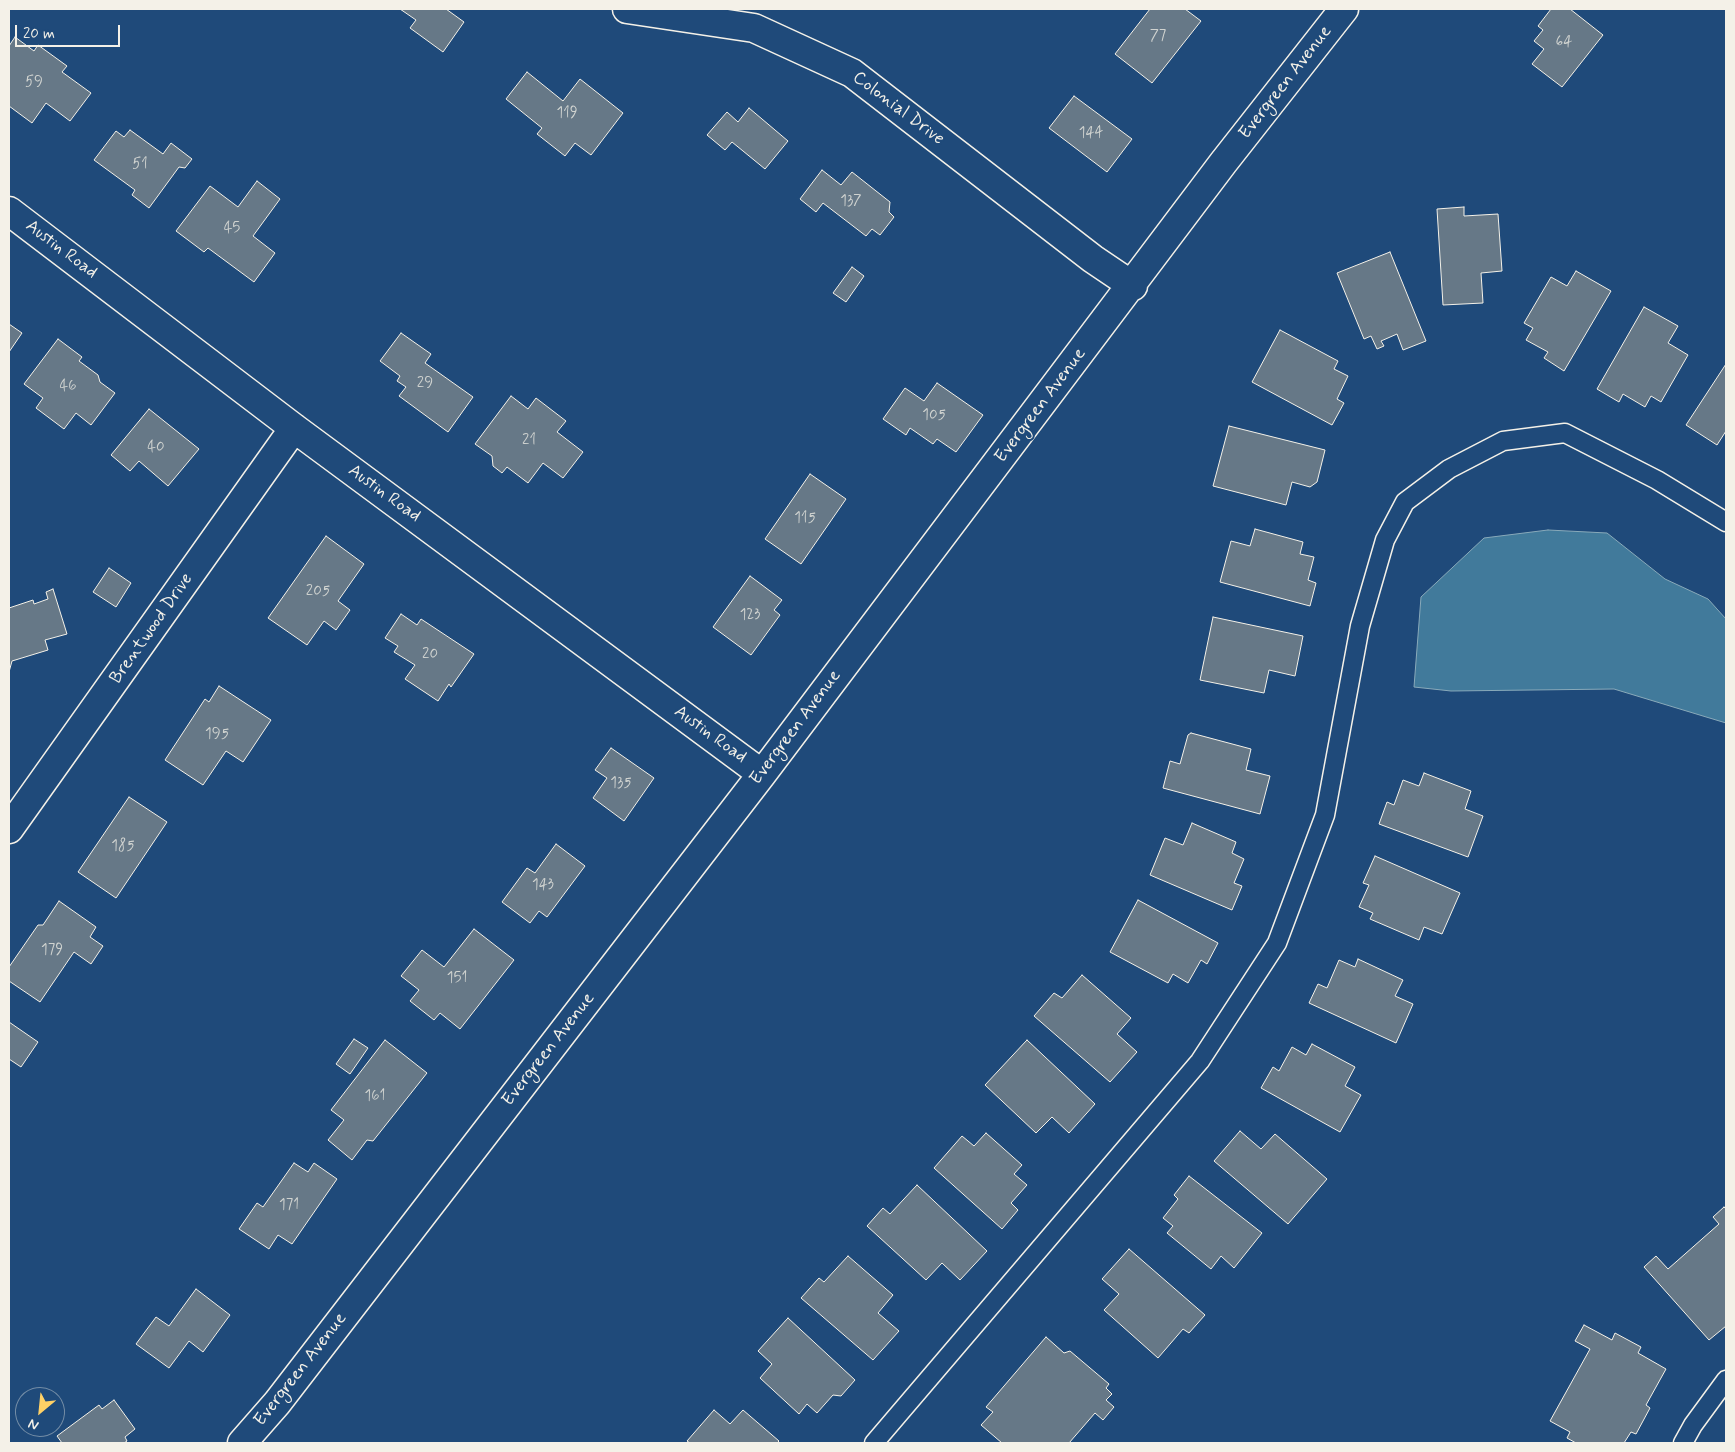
<!DOCTYPE html>
<html>
<head>
<meta charset="utf-8">
<style>
  body { margin:0 }
  #map { position:relative; width:1735px; height:1452px; overflow:hidden; background:#1f4a7a; font-family:Mynerve,sans-serif }
  canvas { display:block }
  .frame { position:absolute; inset:0; border:10px solid #f4f1e8; pointer-events:none }
  .north { position:absolute; left:15px; top:1387px; width:50px; height:50px; box-sizing:border-box; background:#1f4a7a; border:1px solid #748da6; border-radius:50%; rotate:208deg; font-size:14px; font-weight:700; line-height:20px; text-align:center; color:#f4f1e8 }
  .north::after { content:''; display:block; margin:auto; width:18px; height:22px; background:#ffd166; clip-path:polygon(50% 0,100% 100%,50% 72%,0 100%) }
  .scale { position:absolute; left:15px; top:25px; width:105px; height:22px; box-sizing:border-box; border:2px solid #f4f1e8; border-top:0; padding-left:6px; font-size:15px; line-height:18px; white-space:nowrap; color:#f4f1e8; -webkit-text-stroke:4px #1f4a7a; paint-order:stroke }
</style>
</head>
<body>
<div id="map">
<canvas width="1735" height="1452"></canvas>
<div class="frame"></div>
<div class="north">N</div>
<div class="scale">20 m</div>
</div>
<script>
const ctx = document.querySelector('canvas').getContext('2d');
ctx.lineJoin = 'round';
function paint(path, color) {
  ctx.fillStyle = color;
  ctx.fill(path, 'evenodd');
}
function toPath(rows) {
  const path = new Path2D();
  for (const r of rows) {
    path.moveTo(r[0], r[1]);
    for (let i = 2; i < r.length; i += 2) path.lineTo(r[i], r[i + 1]);
  }
  return path;
}
function trace(path, color, width, dash) {
  ctx.strokeStyle = color;
  ctx.lineWidth = width;
  ctx.lineCap = dash ? 'butt' : 'round';
  ctx.setLineDash(dash || []);
  ctx.stroke(path);
}
function label(font, color, halo, rows, align = 'center') {
  ctx.font = font + ' Mynerve,sans-serif';
  ctx.lineWidth = 4;
  ctx.setLineDash([]);
  ctx.textBaseline = 'middle';
  ctx.strokeStyle = halo;
  ctx.fillStyle = color;
  for (const [text, x, y, turn = 0] of rows) {
    ctx.save();
    ctx.translate(x, y);
    ctx.rotate((+turn || 0) * Math.PI / 180);
    ctx.textAlign = isNaN(turn) ? turn : align;
    if (halo) ctx.strokeText(text, 0, 0);
    ctx.fillText(text, 0, 0);
    ctx.restore();
  }
}
const water = toPath([
  [1548,530,1607,533,1665,579,1708,599,1726,619,1726,723,1614,689,1451,691,1414,687,1421,597,1484,538,1548,530]
]);
paint(water, '#417a9b');
trace(water, '#89aaba', 1);
const building = toPath([
  [400,9,446,9,464,22,443,52,410,28,416,20,400,9],
  [1150,9,1185,9,1201,21,1152,83,1115,54,1150,9],
  [1551,9,1570,9,1603,35,1562,87,1532,64,1544,49,1534,41,1543,30,1538,26,1551,9],
  [15,37,34,51,38,45,67,66,62,72,91,93,70,121,46,103,32,123,9,106,9,46,15,37],
  [527,72,563,101,580,79,623,113,591,155,575,143,565,156,537,134,542,128,506,99,527,72],
  [1074,96,1132,139,1107,172,1049,128,1074,96],
  [749,108,788,141,765,169,732,142,725,150,707,135,727,112,738,122,749,108],
  [130,130,163,154,171,143,192,159,185,168,179,167,149,208,132,195,135,190,94,160,116,131,124,137,130,130],
  [822,170,841,185,852,172,890,202,889,212,894,217,880,235,872,229,866,236,823,203,816,212,800,199,822,170],
  [257,181,280,199,253,236,275,253,254,282,208,248,204,252,176,231,210,186,238,207,257,181],
  [1464,207,1464,216,1498,214,1502,271,1481,273,1483,303,1443,305,1437,209,1464,207],
  [1390,252,1426,341,1403,350,1397,334,1381,341,1384,346,1377,349,1371,336,1364,339,1337,273,1390,252],
  [852,267,864,276,846,302,833,293,852,267],
  [1576,271,1611,291,1564,371,1544,358,1548,352,1526,340,1533,328,1524,323,1551,277,1567,286,1576,271],
  [1644,307,1678,326,1668,343,1688,355,1661,402,1651,396,1645,407,1623,394,1619,402,1597,389,1644,307],
  [9,324,22,333,9,352,9,324],
  [1280,330,1338,361,1334,369,1348,376,1337,399,1344,403,1332,425,1252,382,1280,330],
  [401,333,431,354,425,363,473,397,448,432,399,396,406,387,397,381,400,376,380,361,401,333],
  [58,339,82,357,79,361,98,375,100,382,115,393,91,425,76,413,64,429,36,408,43,398,24,384,58,339],
  [1726,364,1726,431,1717,445,1686,425,1726,364],
  [937,383,983,415,956,452,937,439,933,444,910,428,906,435,883,419,905,388,924,401,937,383],
  [511,396,528,409,536,398,566,421,557,432,583,452,563,478,543,463,528,483,507,467,502,473,493,466,492,456,475,444,511,396],
  [149,409,199,449,168,486,139,461,130,471,111,455,149,409],
  [1229,426,1325,450,1317,482,1310,487,1292,482,1286,505,1213,486,1229,426],
  [810,474,846,499,801,564,765,539,810,474],
  [1255,529,1303,542,1300,554,1314,557,1308,580,1316,583,1310,606,1220,582,1231,541,1250,546,1255,529],
  [326,536,364,564,338,601,350,610,336,630,324,621,307,645,268,618,326,536],
  [109,568,131,583,116,607,93,592,109,568],
  [750,576,782,600,774,610,780,615,751,655,713,627,750,576],
  [53,589,67,634,45,640,48,650,12,661,9,672,9,608,33,600,34,604,48,599,46,592,53,589],
  [401,614,417,625,421,619,474,654,451,687,449,684,438,701,405,679,415,665,394,652,398,646,385,638,401,614],
  [1213,617,1303,636,1295,676,1269,670,1264,693,1200,680,1213,617],
  [219,686,271,720,243,762,226,751,203,785,165,760,205,699,209,702,219,686],
  [1191,733,1251,749,1246,770,1270,776,1260,814,1163,788,1170,761,1180,764,1188,735,1191,733],
  [611,748,654,778,624,821,593,798,607,778,595,770,611,748],
  [1424,773,1471,791,1465,809,1483,816,1468,857,1379,824,1387,802,1394,805,1403,780,1419,786,1424,773],
  [129,797,167,822,116,898,78,872,129,797],
  [1192,823,1236,842,1232,853,1244,859,1234,883,1242,886,1232,910,1150,875,1165,838,1183,845,1192,823],
  [556,844,585,866,547,917,539,911,530,923,502,902,527,868,535,873,556,844],
  [1375,856,1460,893,1442,934,1424,927,1419,940,1370,919,1373,913,1359,907,1369,885,1363,883,1375,856],
  [1138,900,1218,943,1207,964,1201,960,1188,983,1173,974,1168,983,1110,952,1138,900],
  [59,901,96,927,90,937,103,946,91,964,74,952,40,1002,9,981,9,967,38,925,43,925,59,901],
  [474,929,514,960,460,1029,440,1013,434,1020,410,1001,419,990,401,976,422,950,444,967,474,929],
  [1358,959,1403,980,1395,996,1413,1004,1396,1043,1309,1003,1318,984,1327,988,1339,960,1355,967,1358,959],
  [1082,975,1131,1018,1117,1034,1137,1052,1110,1082,1034,1016,1054,993,1062,998,1082,975],
  [9,1022,38,1042,21,1067,9,1059,9,1022],
  [354,1039,368,1048,350,1074,336,1064,354,1039],
  [385,1040,427,1073,373,1141,367,1140,352,1160,328,1140,344,1120,331,1110,385,1040],
  [1027,1040,1095,1104,1069,1133,1052,1117,1036,1133,985,1085,1027,1040],
  [1312,1044,1355,1067,1345,1086,1361,1095,1340,1132,1261,1088,1273,1067,1279,1071,1292,1047,1306,1055,1312,1044],
  [1240,1131,1261,1149,1275,1134,1327,1179,1288,1224,1214,1161,1240,1131],
  [986,1133,1022,1165,1014,1174,1027,1185,1011,1203,1018,1210,1002,1229,934,1168,962,1136,974,1146,986,1133],
  [294,1163,308,1172,314,1163,337,1179,292,1244,278,1235,269,1249,239,1229,257,1203,263,1207,294,1163],
  [1189,1176,1262,1233,1234,1268,1221,1256,1211,1269,1167,1233,1173,1226,1163,1218,1178,1199,1174,1195,1189,1176],
  [917,1185,987,1251,960,1280,942,1263,926,1280,867,1226,883,1208,890,1214,917,1185],
  [1724,1207,1726,1209,1726,1326,1709,1340,1644,1267,1656,1256,1668,1269,1719,1224,1713,1217,1724,1207],
  [1129,1249,1205,1315,1189,1333,1183,1329,1158,1358,1104,1310,1119,1294,1102,1279,1129,1249],
  [848,1256,893,1295,878,1313,899,1331,873,1360,801,1298,819,1278,824,1282,848,1256],
  [196,1289,230,1315,203,1352,189,1341,169,1368,136,1344,156,1317,169,1326,196,1289],
  [788,1318,855,1380,841,1396,833,1395,817,1413,807,1404,799,1414,760,1378,772,1364,758,1351,788,1318],
  [1584,1325,1612,1340,1615,1333,1641,1347,1638,1353,1666,1369,1646,1405,1650,1408,1636,1434,1631,1432,1624,1443,1576,1443,1567,1438,1570,1432,1550,1421,1590,1349,1575,1341,1584,1325],
  [1046,1337,1064,1353,1070,1351,1109,1384,1106,1388,1112,1394,1106,1400,1114,1407,1103,1420,1095,1413,1069,1443,1002,1443,981,1425,993,1412,986,1407,1046,1337],
  [114,1400,135,1429,125,1437,127,1441,124,1443,62,1443,57,1436,99,1405,102,1409,114,1400],
  [714,1410,730,1424,743,1410,779,1441,777,1443,690,1443,687,1441,714,1410]
]);
paint(building, '#667887');
trace(building, '#f4f1e8', 1);
const service = toPath([
  [874,1443,1200,1061,1277,943,1325,815,1360,626,1385,540,1405,502,1449,469,1503,441,1565,433,1657,480,1726,522],
  [1683,1443,1693,1425,1726,1380]
]);
const minor = toPath([
  [627,9,754,28,852,73,1093,259,1133,286],
  [9,211,294,428,762,774],
  [9,829,294,428],
  [242,1443,277,1403,762,774,1223,163,1344,9]
]);
trace(service, '#f4f1e8', 21);
trace(minor, '#f4f1e8', 31);
trace(service, '#1f4a7a', 18);
trace(minor, '#1f4a7a', 28);
label('15px', '#d0d3d0', null, [
  ["77",1158,37],
  ["64",1564,43],
  ["59",34,83],
  ["119",567,114],
  ["144",1091,134],
  ["51",140,165],
  ["137",851,202],
  ["45",232,229],
  ["29",425,384],
  ["46",68,387],
  ["105",934,416],
  ["21",529,441],
  ["40",156,448],
  ["115",805,519],
  ["205",318,592],
  ["123",750,616],
  ["20",430,655],
  ["195",217,735],
  ["135",621,784],
  ["185",123,847],
  ["143",543,886],
  ["179",52,951],
  ["151",457,979],
  ["161",375,1097],
  ["171",289,1206]
]);
label('18px', '#f4f1e8', '#1f4a7a', [
  ["Evergreen Avenue",1286,83,-52],
  ["Colonial Drive",898,109,37],
  ["Austin Road",61,250,37],
  ["Evergreen Avenue",1041,406,-53],
  ["Austin Road",384,494,36],
  ["Brentwood Drive",152,629,-55],
  ["Evergreen Avenue",796,728,-53],
  ["Austin Road",710,735,36],
  ["Evergreen Avenue",549,1050,-52],
  ["Evergreen Avenue",301,1370,-52]
]);
</script>
</body>
</html>
